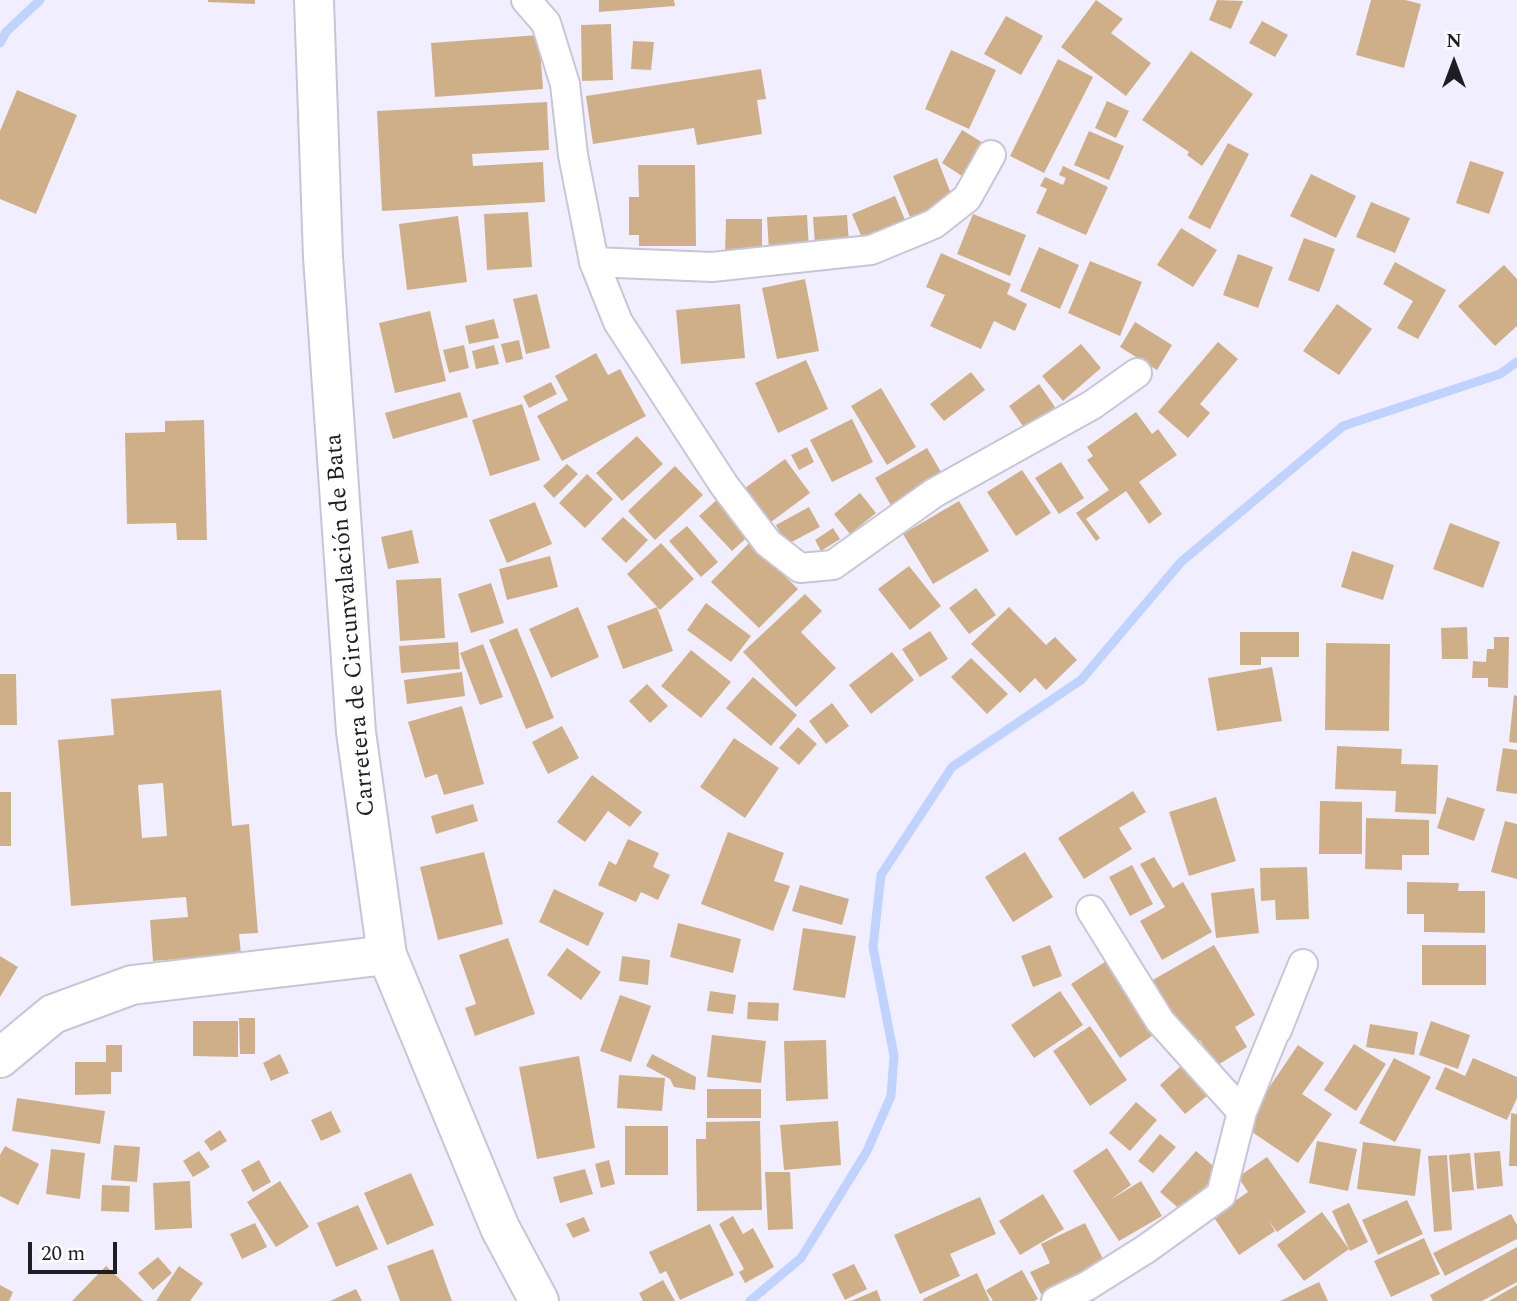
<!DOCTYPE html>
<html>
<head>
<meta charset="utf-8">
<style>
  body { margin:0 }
  #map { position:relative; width:1517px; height:1301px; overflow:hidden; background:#f1efff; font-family:Spectral,serif }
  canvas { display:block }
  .north { position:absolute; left:1419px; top:28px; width:70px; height:70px; -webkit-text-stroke:5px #fefefe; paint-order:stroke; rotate:0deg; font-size:19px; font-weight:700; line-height:28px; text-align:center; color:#1e1d24 }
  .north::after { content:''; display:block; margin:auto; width:24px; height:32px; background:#1e1d24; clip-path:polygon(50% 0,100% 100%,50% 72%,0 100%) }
  .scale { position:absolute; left:28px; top:1242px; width:89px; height:32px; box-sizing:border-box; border:4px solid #1e1d24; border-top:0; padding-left:9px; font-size:21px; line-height:24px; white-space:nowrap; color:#1e1d24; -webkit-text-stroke:5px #fefefe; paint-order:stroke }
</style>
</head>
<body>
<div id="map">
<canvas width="1517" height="1301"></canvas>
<div class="north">N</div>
<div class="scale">20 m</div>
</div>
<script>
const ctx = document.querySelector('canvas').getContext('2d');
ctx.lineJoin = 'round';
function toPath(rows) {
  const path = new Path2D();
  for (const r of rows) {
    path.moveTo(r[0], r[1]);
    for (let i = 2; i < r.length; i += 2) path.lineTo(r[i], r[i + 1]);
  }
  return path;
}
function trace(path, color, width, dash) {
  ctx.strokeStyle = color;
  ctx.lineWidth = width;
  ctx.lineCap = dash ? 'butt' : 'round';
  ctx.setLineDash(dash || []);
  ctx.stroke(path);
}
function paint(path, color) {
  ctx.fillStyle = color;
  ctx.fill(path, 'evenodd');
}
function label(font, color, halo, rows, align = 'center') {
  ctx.font = font + ' Spectral,serif';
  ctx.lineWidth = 7;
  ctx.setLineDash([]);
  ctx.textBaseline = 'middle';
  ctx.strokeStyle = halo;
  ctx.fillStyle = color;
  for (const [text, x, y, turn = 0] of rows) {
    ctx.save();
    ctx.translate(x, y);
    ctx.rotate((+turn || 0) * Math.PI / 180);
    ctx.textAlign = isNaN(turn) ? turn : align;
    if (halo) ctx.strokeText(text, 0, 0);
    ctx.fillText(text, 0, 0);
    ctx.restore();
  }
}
trace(toPath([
  [0,43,6,32,40,0],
  [750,1301,801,1258,867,1151,891,1096,894,1056,873,947,881,875,952,767,1081,680,1181,562,1343,426,1500,374,1517,362]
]), '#bfd3fe', 9);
paint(toPath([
  [208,0,255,0,255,4,208,2],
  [599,0,674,0,675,6,599,12],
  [1096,0,1123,19,1111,33,1151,63,1126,96,1061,47],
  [1217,0,1243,1,1231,29,1209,20],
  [1371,0,1405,0,1421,4,1404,68,1356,55],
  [1006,16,1043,36,1021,75,984,54],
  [1262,21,1288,35,1275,57,1249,43],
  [611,24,613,80,582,81,581,25],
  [539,35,543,89,435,97,431,43],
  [633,41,654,42,651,70,631,69],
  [951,50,996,70,969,129,925,109],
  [1191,51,1253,94,1202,166,1187,155,1189,152,1142,120],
  [1058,59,1093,77,1044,173,1010,156],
  [761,69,766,99,757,100,762,134,697,145,694,128,593,144,586,96],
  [17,90,77,115,36,214,0,199,0,131],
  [1107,101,1129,111,1116,138,1095,128],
  [547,102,549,150,472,154,473,166,543,162,545,202,382,211,377,111],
  [962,130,988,146,968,180,942,163],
  [1089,131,1124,146,1109,180,1074,165],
  [1228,143,1249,154,1210,229,1188,218],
  [937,158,953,199,910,217,893,176],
  [1470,161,1504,172,1489,214,1456,203],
  [638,165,695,165,696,246,639,246,639,235,629,235,629,197,639,197],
  [1063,166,1108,187,1086,235,1036,213,1047,189,1040,186,1045,177,1063,185,1066,178,1059,175],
  [1311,174,1356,196,1336,238,1290,216],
  [895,196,908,227,865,245,852,214],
  [1371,202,1410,218,1395,253,1356,237],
  [528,212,532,267,487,270,484,214],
  [973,214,1026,235,1010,276,957,254],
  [807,215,809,250,769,252,767,217],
  [847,215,849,243,815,245,813,217],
  [458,216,467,282,407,290,399,224],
  [726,219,762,219,762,254,725,253],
  [1181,228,1217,250,1193,287,1157,265],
  [1304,238,1335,249,1319,292,1288,280],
  [1039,247,1079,265,1060,309,1020,291],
  [941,253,1011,284,1007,294,1027,304,1015,331,994,321,981,349,930,326,945,295,926,287],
  [1238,254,1273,267,1258,308,1223,295],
  [1090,261,1142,282,1120,336,1068,313],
  [1395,262,1446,290,1418,339,1397,328,1413,301,1383,284],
  [1504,265,1517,279,1517,326,1495,346,1458,306],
  [805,279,819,351,777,359,762,288],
  [537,294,550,348,526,354,513,299],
  [740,304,745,358,681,364,676,310],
  [1337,304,1372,329,1339,375,1303,351],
  [430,311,446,381,395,393,379,323],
  [494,319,499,338,469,344,465,326],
  [1135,322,1172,345,1157,370,1120,347],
  [519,340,523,359,506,363,501,344],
  [1218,342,1238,359,1200,404,1210,413,1188,438,1158,412],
  [1081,344,1101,368,1063,401,1042,376],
  [464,345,469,368,449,373,443,350],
  [494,345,499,364,476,369,472,351],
  [596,353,608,375,620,369,646,416,562,461,537,416,568,400,555,376],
  [806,360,828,409,778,433,755,383],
  [971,372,985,390,944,421,930,404],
  [551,382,557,394,529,408,523,396],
  [1039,384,1055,407,1025,429,1009,406],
  [881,388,916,447,887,465,851,406],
  [460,392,468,417,393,439,385,413],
  [522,404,540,460,490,476,472,420],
  [1136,412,1152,434,1158,429,1177,455,1139,482,1162,514,1149,524,1126,491,1086,519,1100,538,1096,541,1076,513,1109,490,1087,460,1093,456,1087,447],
  [852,419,873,462,832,482,810,440],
  [204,420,207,540,177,540,176,523,127,524,125,433,165,432,165,421],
  [637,436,663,464,622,501,596,473],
  [807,447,814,462,799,470,791,455],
  [927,448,944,477,892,507,875,478],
  [785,459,810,493,771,522,745,488],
  [1061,462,1084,498,1059,514,1035,478],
  [567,464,578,474,554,498,543,486],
  [675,466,703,495,655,540,628,511],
  [1022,470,1051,513,1016,536,987,492],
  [587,474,613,499,585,528,559,503],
  [860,493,876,513,850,534,834,514],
  [721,496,754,531,732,551,699,516],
  [959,501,989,551,933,584,903,534],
  [535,502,552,544,507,563,489,520],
  [809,507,820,527,786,545,776,525],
  [623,517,648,540,626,563,601,539],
  [1450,523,1500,542,1483,588,1433,569],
  [687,526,718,562,701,577,669,541],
  [833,528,840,539,821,551,815,540],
  [412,530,419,563,388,569,381,537],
  [750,542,798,589,759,628,711,582],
  [661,543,694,579,660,610,627,574],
  [1352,551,1394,565,1383,600,1341,587],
  [550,556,558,587,507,600,499,569],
  [909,566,941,606,910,630,878,589],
  [441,578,445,638,400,641,396,580],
  [491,583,504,623,471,633,458,594],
  [976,588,996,615,969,634,949,608],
  [805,594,822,611,801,632,836,668,796,707,743,652],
  [706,603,751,636,731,662,687,630],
  [578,607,599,657,551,678,529,629],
  [657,607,673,651,623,669,607,626],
  [1009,607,1046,645,1055,637,1077,660,1046,690,1035,678,1020,693,971,644],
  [1467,627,1468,659,1442,659,1441,628],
  [517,628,554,718,526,729,489,640],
  [930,631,948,659,920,677,902,649],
  [1240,632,1299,632,1299,657,1261,657,1261,665,1240,665],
  [1494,637,1509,637,1508,688,1488,687,1488,678,1472,678,1473,661,1486,662,1487,649,1494,649],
  [458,642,460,669,401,673,399,646],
  [1326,643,1390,644,1389,731,1325,730],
  [483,644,503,697,480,705,460,653],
  [691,650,731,682,701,718,661,686],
  [892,652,914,680,871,714,849,685],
  [971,658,1008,694,987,714,951,677],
  [1272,667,1282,721,1217,731,1208,678],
  [462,672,465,696,407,704,404,680],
  [0,674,16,674,17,725,0,725],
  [753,677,797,715,771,746,726,708],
  [647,684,668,706,650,723,629,701],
  [221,690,232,826,249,824,258,933,239,934,241,954,153,961,150,920,188,917,186,897,71,906,58,740,114,735,111,699],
  [163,783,167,836,142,838,138,785],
  [1514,695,1517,696,1517,743,1509,742],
  [832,703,849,726,826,744,809,721],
  [462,706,484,784,444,795,437,774,425,778,408,722],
  [562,726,579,758,548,774,532,742],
  [798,727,817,744,799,765,779,748],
  [734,738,779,768,745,818,700,787],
  [1337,746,1402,749,1401,764,1438,765,1436,814,1395,812,1396,791,1335,789],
  [1503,748,1517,750,1517,794,1496,791],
  [592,775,642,812,630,827,608,811,585,842,557,822],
  [1133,791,1146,812,1119,828,1132,849,1084,879,1058,838],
  [0,792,11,792,11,846,0,846],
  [1216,797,1236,861,1189,876,1169,812],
  [1447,797,1485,809,1474,841,1437,828],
  [1320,801,1362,802,1362,854,1319,854],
  [473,804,478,821,436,834,431,816],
  [1366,818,1429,820,1429,855,1402,855,1402,870,1365,869],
  [1505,821,1517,824,1517,879,1491,872],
  [728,832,784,853,774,881,790,886,773,931,701,904],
  [628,839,659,853,653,867,670,875,658,900,641,892,636,902,598,885,609,861,616,865],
  [484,852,503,924,438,940,420,867],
  [1025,852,1053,897,1013,922,985,877],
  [1154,857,1173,888,1183,882,1212,932,1162,960,1140,921,1165,907,1140,864],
  [1132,865,1153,904,1130,916,1109,877],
  [1307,867,1309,919,1276,920,1275,900,1261,901,1260,868],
  [1407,882,1459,883,1458,891,1485,891,1485,933,1424,932,1424,914,1407,914],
  [800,885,849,899,842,925,792,911],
  [1254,888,1259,933,1216,938,1211,893],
  [554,889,604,913,588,946,539,922],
  [678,923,741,939,733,973,670,957],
  [803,928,856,936,845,998,793,990],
  [508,938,535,1014,475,1036,465,1008,476,1004,459,955],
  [1050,945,1062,976,1033,987,1021,956],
  [1214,945,1255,1015,1235,1027,1247,1047,1216,1066,1200,1040,1189,1046,1151,981],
  [1422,945,1486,945,1486,985,1422,985],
  [567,948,601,972,581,1000,547,975],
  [0,956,18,967,0,997],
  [622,956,650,960,648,985,619,981],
  [1114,956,1162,1029,1120,1058,1071,984],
  [710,991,736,995,733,1014,707,1011],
  [1060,991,1083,1025,1034,1058,1011,1025],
  [620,995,651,1006,631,1062,600,1051],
  [748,1002,779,1003,778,1021,747,1019],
  [239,1018,255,1018,255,1054,240,1054],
  [193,1021,238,1021,238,1057,193,1056],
  [1431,1021,1470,1035,1458,1069,1419,1055],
  [1370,1024,1418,1032,1414,1055,1366,1047],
  [1090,1026,1127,1080,1090,1106,1053,1051],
  [712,1035,766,1041,761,1083,707,1077],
  [826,1040,828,1099,786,1101,784,1041],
  [1354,1044,1386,1064,1356,1111,1324,1090],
  [106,1045,122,1045,122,1072,111,1072,111,1094,75,1095,75,1062,106,1062],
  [1298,1045,1324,1063,1302,1094,1332,1114,1298,1163,1243,1126],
  [280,1054,289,1073,271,1081,263,1063],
  [652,1054,696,1077,695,1090,674,1087,670,1079,646,1066],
  [579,1056,595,1148,537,1159,519,1067],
  [1394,1058,1431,1077,1395,1142,1359,1123],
  [1473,1058,1517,1077,1517,1098,1507,1120,1435,1089,1445,1067,1465,1076],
  [1181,1066,1207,1096,1185,1114,1160,1085],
  [619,1075,665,1078,662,1111,617,1108],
  [707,1089,761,1089,761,1118,707,1118],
  [17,1098,105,1111,100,1144,12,1131],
  [1136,1102,1157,1120,1130,1151,1109,1133],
  [331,1111,341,1132,321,1141,311,1120],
  [1511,1113,1517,1114,1517,1166,1509,1166],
  [760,1121,762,1210,697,1211,696,1139,706,1139,706,1122],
  [838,1121,841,1165,784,1170,780,1125],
  [625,1126,668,1126,668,1175,625,1175],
  [220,1130,227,1141,211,1151,204,1141],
  [1160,1134,1176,1147,1153,1173,1138,1161],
  [1317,1141,1357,1149,1348,1191,1309,1183],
  [1363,1142,1421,1149,1415,1196,1357,1189],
  [114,1145,140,1147,137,1182,111,1180],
  [5,1146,39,1164,18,1205,0,1196,0,1155],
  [1107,1148,1131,1185,1110,1200,1141,1181,1162,1216,1119,1241,1073,1171],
  [51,1149,85,1153,80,1199,46,1194],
  [199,1151,210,1167,193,1177,183,1161],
  [1196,1151,1219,1171,1183,1212,1160,1192],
  [1500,1151,1503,1186,1477,1189,1474,1153],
  [1470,1153,1474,1190,1452,1192,1449,1155],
  [1447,1155,1452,1230,1434,1232,1428,1156],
  [1267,1157,1306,1212,1277,1232,1268,1220,1275,1231,1239,1255,1213,1216,1248,1192,1238,1177],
  [259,1160,271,1182,253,1192,241,1170],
  [609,1160,615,1184,601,1188,595,1164],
  [585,1169,593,1194,560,1203,553,1177],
  [765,1172,790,1172,793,1229,768,1230],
  [411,1173,434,1225,387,1245,364,1193],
  [190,1181,192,1228,155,1230,153,1183],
  [280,1181,309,1227,276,1247,247,1202],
  [102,1185,130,1186,129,1212,101,1211],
  [1043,1194,1064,1229,1020,1255,999,1221],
  [980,1197,996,1234,950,1254,960,1276,920,1294,894,1235],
  [1407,1200,1423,1234,1378,1255,1362,1220],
  [1349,1203,1368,1242,1350,1251,1332,1211],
  [358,1205,378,1249,336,1267,317,1223],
  [1322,1212,1349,1249,1304,1281,1277,1245],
  [1511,1214,1517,1225,1517,1239,1445,1276,1433,1253],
  [733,1216,743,1234,753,1228,774,1267,745,1283,739,1272,744,1269,719,1224],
  [584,1217,590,1231,573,1238,566,1224],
  [255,1223,267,1247,242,1259,230,1234],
  [1085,1223,1107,1267,1043,1298,1030,1272,1050,1263,1041,1244],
  [710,1224,734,1275,680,1300,666,1271,660,1274,649,1252],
  [1424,1238,1440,1274,1391,1297,1374,1261],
  [1517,1247,1517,1282,1482,1301,1433,1301,1430,1295],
  [433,1249,452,1301,400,1301,387,1266],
  [158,1257,172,1273,153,1290,138,1273],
  [854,1264,867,1289,845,1300,832,1274],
  [106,1266,143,1301,72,1301],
  [179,1266,203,1283,190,1301,156,1301],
  [1022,1270,1038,1299,1034,1301,993,1301,986,1290],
  [977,1273,990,1301,924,1301,923,1299],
  [663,1280,675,1301,643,1301,639,1293],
  [1319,1282,1328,1301,1280,1301],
  [0,1285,13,1292,9,1301,0,1301],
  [1517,1285,1517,1301,1489,1301],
  [356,1289,362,1301,330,1301],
  [877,1290,881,1301,851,1301]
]), '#cfaf88');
const street = toPath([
  [526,0,546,23,565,84,573,155,594,262,618,322,724,485,768,543,800,568,833,565,934,493,1092,405,1137,373],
  [594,262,712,267,871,250,934,224,967,198,991,155],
  [1091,910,1160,1021,1242,1112],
  [1056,1301,1087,1286,1146,1249,1221,1195,1242,1112,1303,964,1277,1030]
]);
const secondary = toPath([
  [0,1058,53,1014,132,985,387,955]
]);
const primary = toPath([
  [314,0,323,257,356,732,387,955,500,1228,539,1301]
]);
trace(street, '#c7c5d8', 32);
trace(secondary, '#c7c5d8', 42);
trace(primary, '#c7c5d8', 42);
trace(street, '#fff', 28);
trace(secondary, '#fff', 38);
trace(primary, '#fff', 38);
label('24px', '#1e1d24', '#fefefe', [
  ["Carretera de Circunvalación de Bata",352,625,-95]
]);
</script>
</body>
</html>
